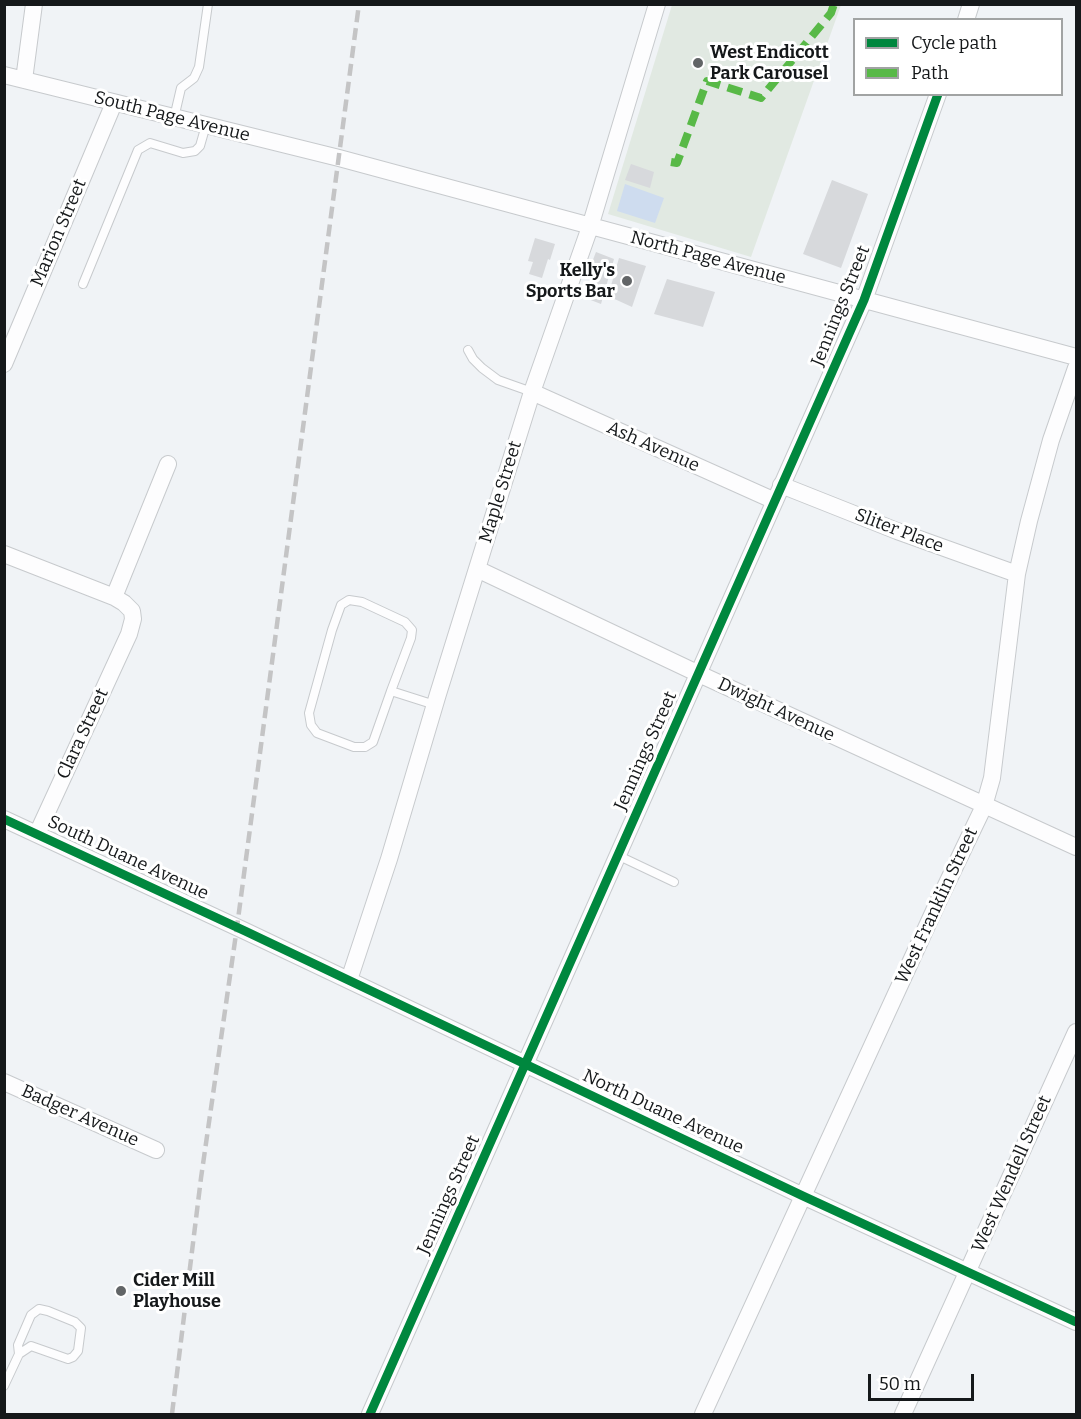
<!DOCTYPE html>
<html>
<head>
<meta charset="utf-8">
<style>
  body { margin:0 }
  #map { position:relative; width:1081px; height:1419px; overflow:hidden; background:#f0f3f6; font-family:Bitter,serif }
  canvas { display:block }
  .frame { position:absolute; inset:0; border:6px solid #15181a; pointer-events:none }
  .legend { position:absolute; left:853px; top:18px; width:210px; height:78px; box-sizing:border-box; background:#fff; border:2px solid #a1a3a3; margin:0; padding:8px 10px; list-style:none; font-size:18px; color:#15181a }
  .legend li { display:flex; align-items:center; gap:12px; height:30px }
  .legend b { width:30px; border:2px solid #a1a3a3 }
  .scale { position:absolute; left:868px; top:1374px; width:106px; height:27px; box-sizing:border-box; border:3px solid #15181a; border-top:0; padding-left:8px; font-size:18px; line-height:21px; white-space:nowrap; color:#15181a; -webkit-text-stroke:4px #fff; paint-order:stroke }
</style>
</head>
<body>
<div id="map">
<canvas width="1081" height="1419"></canvas>
<div class="frame"></div>
<ul class="legend">
<li><b style="height:8px;background:#00873e"></b>Cycle path</li>
<li><b style="height:8px;background:#58b947"></b>Path</li>
</ul>
<div class="scale">50 m</div>
</div>
<script>
const ctx = document.querySelector('canvas').getContext('2d');
ctx.lineJoin = 'round';
function paint(path, color) {
  ctx.fillStyle = color;
  ctx.fill(path, 'evenodd');
}
function toPath(rows) {
  const path = new Path2D();
  for (const r of rows) {
    path.moveTo(r[0], r[1]);
    for (let i = 2; i < r.length; i += 2) path.lineTo(r[i], r[i + 1]);
  }
  return path;
}
function trace(path, color, width, dash) {
  ctx.strokeStyle = color;
  ctx.lineWidth = width;
  ctx.lineCap = dash ? 'butt' : 'round';
  ctx.setLineDash(dash || []);
  ctx.stroke(path);
}
function label(font, color, halo, rows, align = 'center') {
  ctx.font = font + ' Bitter,serif';
  ctx.lineWidth = 6;
  ctx.setLineDash([]);
  ctx.textBaseline = 'middle';
  ctx.strokeStyle = halo;
  ctx.fillStyle = color;
  for (const [text, x, y, turn = 0] of rows) {
    ctx.save();
    ctx.translate(x, y);
    ctx.rotate((+turn || 0) * Math.PI / 180);
    ctx.textAlign = isNaN(turn) ? turn : align;
    if (halo) ctx.strokeText(text, 0, 0);
    ctx.fillText(text, 0, 0);
    ctx.restore();
  }
}
paint(toPath([
  [672,5,841,5,751,257,608,214]
]), '#e1e9e2');
paint(toPath([
  [625,184,664,198,655,223,617,211]
]), '#cedcef');
paint(toPath([
  [631,164,654,172,650,188,625,180],
  [832,180,868,194,841,268,803,254],
  [535,238,555,244,550,260,548,259,542,278,529,274,533,262,528,261],
  [596,252,614,259,601,304,588,299,594,281,587,275],
  [619,258,646,266,632,307,608,296],
  [667,279,715,292,703,327,654,314]
]), '#d7d9dc');
const lane = toPath([
  [174,118,181,88,194,78,199,67,208,4],
  [83,284,138,150,150,143,183,153,195,151,200,146,206,125],
  [468,350,473,359,482,368,498,380,532,392],
  [391,691,411,638,412,630,405,622,362,602,349,600,341,605,332,630,309,713,311,725,317,733,354,747,365,747,373,742,391,691,435,705],
  [617,855,674,882],
  [4,1386,19,1354,18,1345,31,1315,39,1309,48,1311,75,1322,81,1328,78,1351,73,1357,68,1359,31,1346,19,1354]
]);
const street = toPath([
  [966,20,971,4],
  [4,75,339,158,1076,357],
  [24,80,34,4],
  [4,364,114,103],
  [532,392,775,501],
  [781,485,897,531,1017,574],
  [4,554,114,597,124,603,132,611,133,619,129,634,37,834],
  [477,569,699,674,1076,847],
  [114,597,168,464],
  [4,819,245,931,803,1196,1076,1322],
  [349,980,389,859,438,694,532,392,590,227,657,4],
  [4,1082,156,1150],
  [370,1414,864,300,938,94],
  [703,1414,938,902,984,806,992,778,1017,574,1029,521,1051,440,1076,368],
  [903,1414,1076,1032]
]);
trace(lane, '#c7cacd', 10);
trace(street, '#c7cacd', 18);
trace(lane, '#fdfdfe', 8);
trace(street, '#fdfdfe', 16);
trace(toPath([
  [172,1414,201,1178,237,927,359,4]
]), '#c4c4c5', 4.5, [12, 6]);
trace(toPath([
  [671,162,677,163,707,81,761,98,831,13,834,4]
]), '#58b947', 8, [15, 8]);
trace(toPath([
  [4,819,245,931,803,1196,1076,1322],
  [370,1414,864,300,938,94]
]), '#00873e', 9);
for (const [x, y, r, color] of [
  [698,63,6,"#626567"],
  [627,281,6,"#626567"],
  [121,1291,6,"#626567"]
]) {
  const dot = new Path2D();
  dot.arc(x, y, r, 0, 2 * Math.PI);
  ctx.fillStyle = color;
  ctx.fill(dot);
  trace(dot, '#fff', 2);
}
label('bold 18px', '#15181a', '#fff', [
  ["West Endicott",710,53],
  ["Park Carousel",710,74],
  ["Kelly's",615,271,"right"],
  ["Sports Bar",615,292,"right"],
  ["Cider Mill",133,1281],
  ["Playhouse",133,1302]
], 'left');
label('18px', '#15181a', '#fff', [
  ["South Page Avenue",172,117,14],
  ["Marion Street",59,233,-67],
  ["North Page Avenue",708,258,15],
  ["Jennings Street",841,306,-68],
  ["Ash Avenue",653,447,24],
  ["Maple Street",501,492,-73],
  ["Sliter Place",899,531,21],
  ["Dwight Avenue",776,710,25],
  ["Clara Street",83,734,-65],
  ["Jennings Street",646,751,-66],
  ["South Duane Avenue",128,858,25],
  ["West Franklin Street",937,906,-65],
  ["North Duane Avenue",663,1112,25],
  ["Badger Avenue",80,1116,24],
  ["West Wendell Street",1012,1174,-66],
  ["Jennings Street",449,1195,-66]
]);
</script>
</body>
</html>
